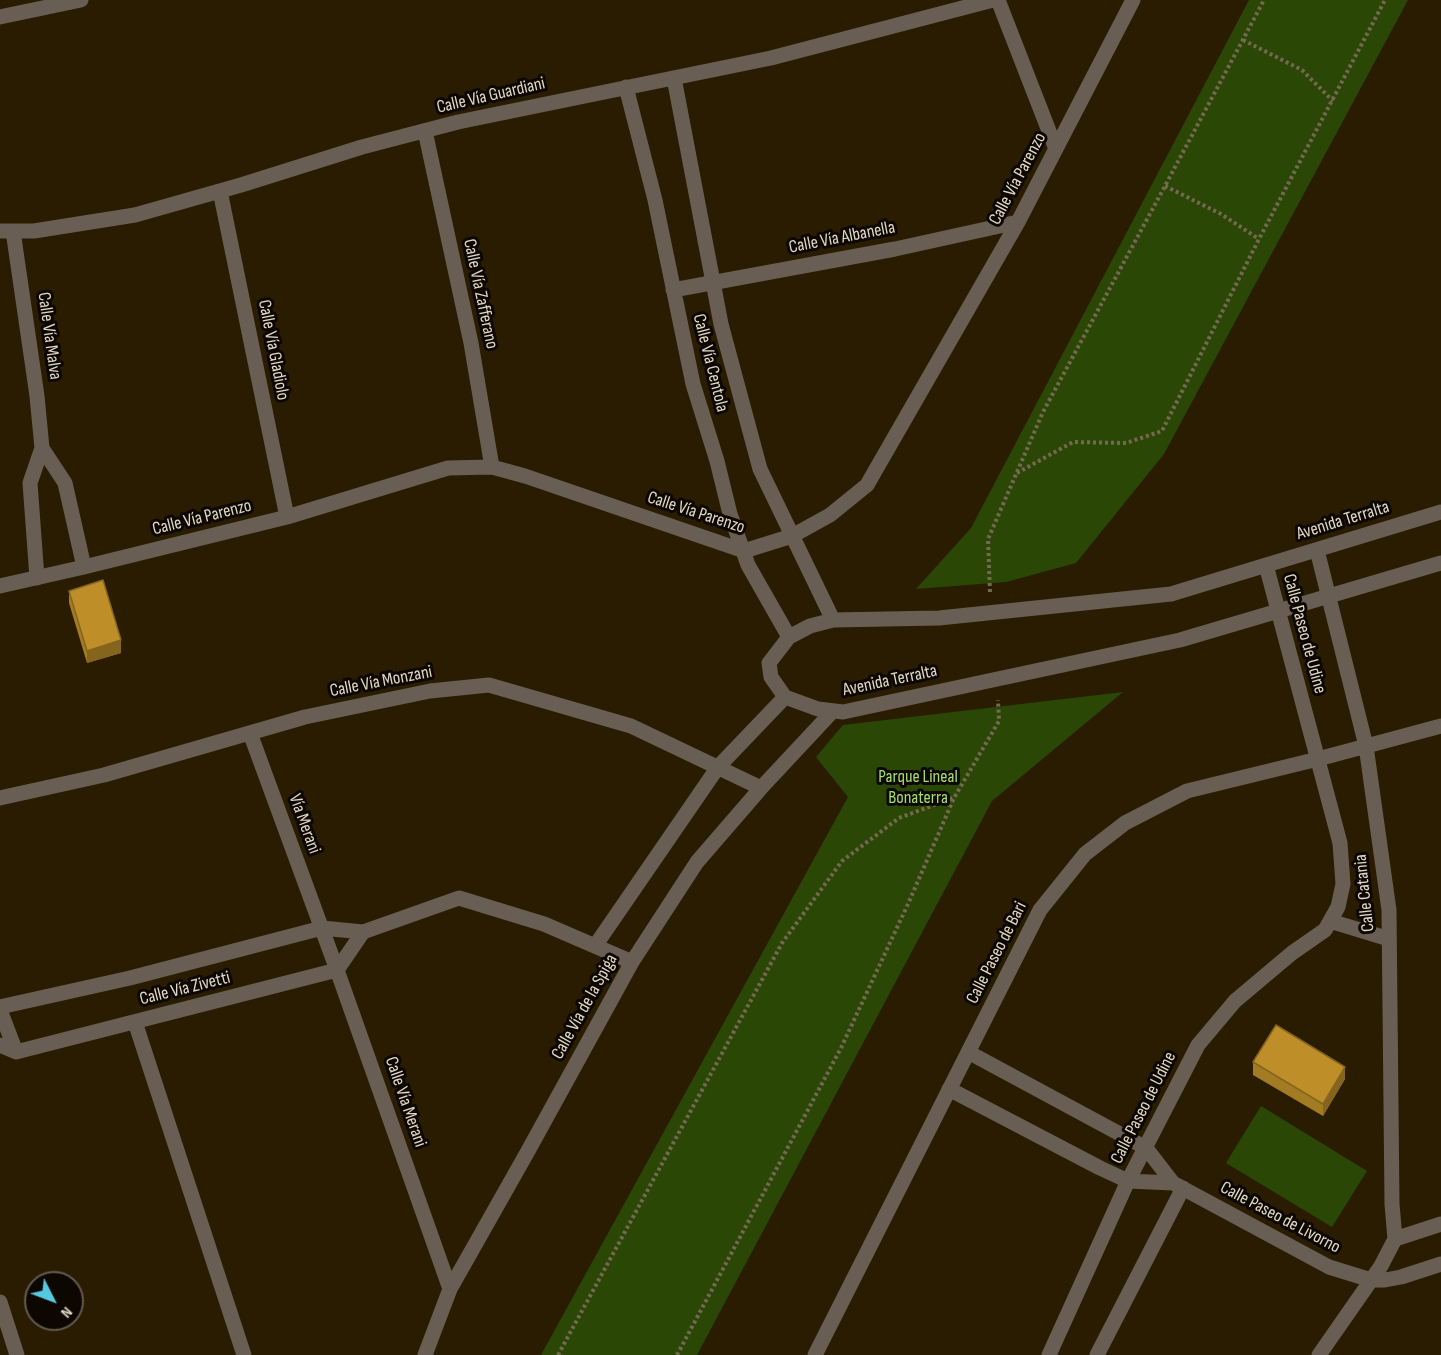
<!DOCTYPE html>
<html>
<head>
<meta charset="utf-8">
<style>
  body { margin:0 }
  #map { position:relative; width:1441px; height:1355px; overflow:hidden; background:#2a1c00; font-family:"Sofia Sans Condensed",sans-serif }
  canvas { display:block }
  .north { position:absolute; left:24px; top:1271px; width:60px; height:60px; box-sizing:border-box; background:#0d0701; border:2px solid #615a50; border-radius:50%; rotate:132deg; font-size:16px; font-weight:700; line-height:24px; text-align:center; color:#e0d7c6 }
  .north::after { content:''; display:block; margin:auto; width:21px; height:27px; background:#56c9e1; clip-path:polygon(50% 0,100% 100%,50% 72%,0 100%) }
</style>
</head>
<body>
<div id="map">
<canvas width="1441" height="1355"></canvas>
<div class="north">N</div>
</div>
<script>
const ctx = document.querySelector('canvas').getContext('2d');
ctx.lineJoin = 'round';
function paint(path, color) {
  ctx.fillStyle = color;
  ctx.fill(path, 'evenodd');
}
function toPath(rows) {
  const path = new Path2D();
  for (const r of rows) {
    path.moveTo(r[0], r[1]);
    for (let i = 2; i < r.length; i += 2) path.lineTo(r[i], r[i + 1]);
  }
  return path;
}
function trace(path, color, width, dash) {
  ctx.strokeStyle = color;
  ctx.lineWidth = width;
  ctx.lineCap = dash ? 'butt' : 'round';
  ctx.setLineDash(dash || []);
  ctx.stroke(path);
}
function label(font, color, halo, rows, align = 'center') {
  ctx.font = font + ' "Sofia Sans Condensed",sans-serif';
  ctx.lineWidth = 6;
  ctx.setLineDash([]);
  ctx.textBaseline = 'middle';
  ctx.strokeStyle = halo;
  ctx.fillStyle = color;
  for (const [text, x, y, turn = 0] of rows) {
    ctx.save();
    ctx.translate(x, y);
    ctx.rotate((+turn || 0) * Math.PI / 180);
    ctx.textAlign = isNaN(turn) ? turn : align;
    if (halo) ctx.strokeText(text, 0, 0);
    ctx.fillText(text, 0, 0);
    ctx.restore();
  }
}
paint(toPath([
  [1249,0,1408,0,1164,454,1076,563,1006,582,916,589,971,528],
  [1123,692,992,801,697,1355,541,1355,848,797,816,757,843,725],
  [1261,1106,1367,1171,1332,1227,1226,1163]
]), '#2b4706');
trace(toPath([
  [1243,40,1302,70,1333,101],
  [1165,186,1221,214,1259,239],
  [1017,473,1073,442,1126,443,1162,431,1259,239,1385,0],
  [990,592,988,539,1043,412,1165,186,1264,0],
  [558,1355,782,943,842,861,899,818,953,798],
  [677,1355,841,1048,908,904,954,798,999,721,998,700]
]), '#756951', 4, [3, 3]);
trace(toPath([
  [998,0,1056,149],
  [0,17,81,0],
  [674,78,721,324,760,469,833,620],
  [626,87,655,200,693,384,717,461,730,514,748,565,789,637],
  [425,131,471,343,492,467],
  [220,191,287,517],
  [0,231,34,231,135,215,241,185,362,147,458,122,771,58,993,0],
  [13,231,37,396,42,448,30,483,37,578],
  [673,290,895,249,1018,222],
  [42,448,65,483,84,567],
  [1441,512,1171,594,939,618,833,620,810,626,789,637,769,663,771,677,785,697,818,709,843,712,1180,640,1441,563],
  [1317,550,1366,746,1389,910,1392,1204,1395,1239,1381,1266,1319,1355],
  [0,586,84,567,287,517,448,468,492,467,525,476,744,551,792,536,830,515,867,485,1018,222,1133,0],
  [250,733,337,970,450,1289],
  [0,798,104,775,305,717,430,691,489,685,631,726,761,788],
  [1330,921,1389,939],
  [595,946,718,767,785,697],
  [0,1007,130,978,322,928,363,932,459,898,544,924,632,962],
  [0,1010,16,1052],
  [135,1022,244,1355],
  [0,1045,16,1052,337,970,363,932],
  [968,1052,1146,1148,1173,1183,1329,1267,1371,1280,1385,1280,1401,1277,1441,1264],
  [949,1089,1100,1168,1128,1181,1173,1183],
  [1395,1239,1441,1224],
  [0,1302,17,1355],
  [425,1355,450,1289,528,1151,632,962,697,862,761,788,832,712],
  [815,1355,1040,910,1085,854,1125,823,1187,791,1318,759,1441,726],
  [1049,1355,1128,1181,1198,1045,1235,1001,1292,953,1325,930,1338,907,1343,884,1340,843,1266,565],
  [1097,1355,1183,1188]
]), '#695e53', 15);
paint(toPath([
  [69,591,121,653,87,663,69,603],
  [1253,1062,1345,1079,1323,1116,1253,1075]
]), '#a37b23');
paint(toPath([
  [121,640,121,653,87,663,87,651],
  [1345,1067,1345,1079,1323,1116,1323,1104]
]), '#85641d');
const building = toPath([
  [103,580,121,640,87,651,69,591,103,580],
  [1276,1025,1345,1067,1323,1104,1253,1062,1276,1025]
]);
paint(building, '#be8f29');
trace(building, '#85641d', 1.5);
label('18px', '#e0d7c6', '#0d0701', [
  ["Calle Vía Guardiani",491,96,-13],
  ["Calle Vía Parenzo",1018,179,-62],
  ["Calle Vía Albanella",842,238,-11],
  ["Calle Vía Zafferano",480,294,78],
  ["Calle Vía Malva",49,336,82],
  ["Calle Vía Gladiolo",273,350,79],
  ["Calle Vía Centola",710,363,76],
  ["Calle Vía Parenzo",696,513,18],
  ["Calle Vía Parenzo",202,518,-14],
  ["Avenida Terralta",1343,521,-17],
  ["Calle Paseo de Udine",1304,634,75],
  ["Avenida Terralta",890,681,-12],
  ["Calle Vía Monzani",381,682,-11],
  ["Vía Merani",304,824,70],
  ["Calle Catania",1365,893,-96],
  ["Calle Paseo de Bari",997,953,-63],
  ["Calle Vía Zivetti",185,989,-14],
  ["Calle Vía de la Spiga",585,1007,-61],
  ["Calle Vía Merani",405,1102,71],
  ["Calle Paseo de Udine",1144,1108,-63],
  ["Calle Paseo de Livorno",1280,1218,28]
]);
label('18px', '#a4de6d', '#0d0701', [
  ["Parque Lineal",918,777],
  ["Bonaterra",918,798]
]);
</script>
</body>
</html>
